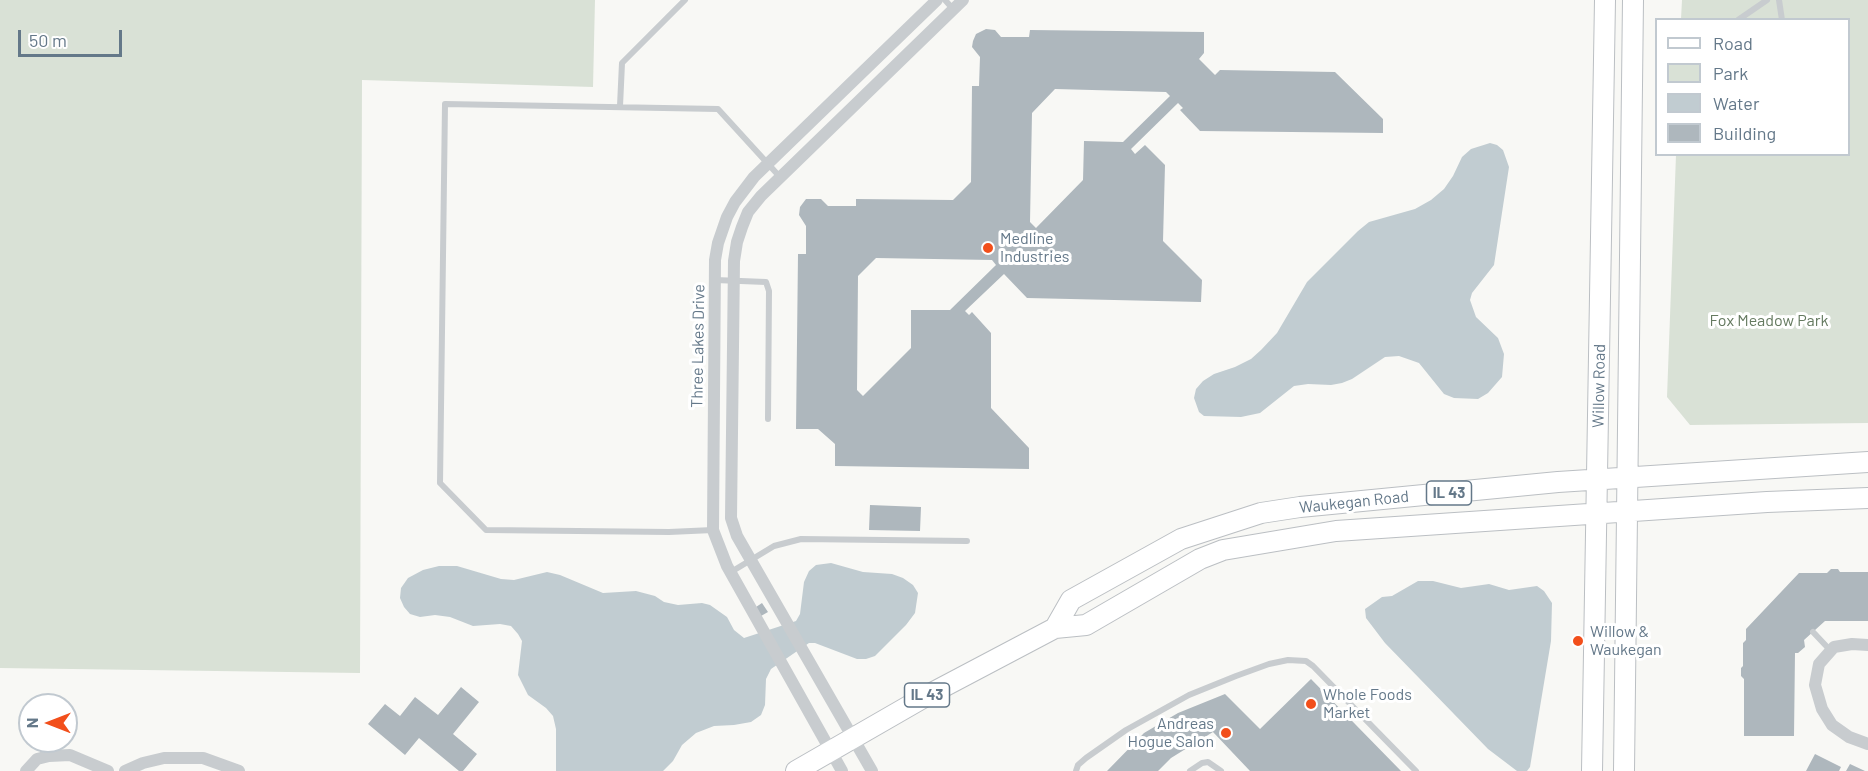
<!DOCTYPE html>
<html>
<head>
<meta charset="utf-8">
<style>
  body { margin:0 }
  #map { position:relative; width:1868px; height:771px; overflow:hidden; background:#f8f8f5; font-family:Barlow,sans-serif }
  canvas { display:block }
  .legend { position:absolute; left:1655px; top:18px; width:195px; height:138px; box-sizing:border-box; background:#fff; border:2px solid #c1c9d0; margin:0; padding:8px 10px; list-style:none; font-size:18px; color:#647889 }
  .legend li { display:flex; align-items:center; gap:12px; height:30px }
  .legend b { width:30px; border:2px solid #c1c9d0 }
  .north { position:absolute; left:18px; top:693px; width:60px; height:60px; box-sizing:border-box; background:#fff; border:2px solid #c1c9d0; border-radius:50%; rotate:270deg; font-size:16px; font-weight:700; line-height:24px; text-align:center; color:#647889 }
  .north::after { content:''; display:block; margin:auto; width:21px; height:27px; background:#f24f1b; clip-path:polygon(50% 0,100% 100%,50% 72%,0 100%) }
  .scale { position:absolute; left:18px; top:30px; width:104px; height:27px; box-sizing:border-box; border:3px solid #647889; border-top:0; padding-left:8px; font-size:18px; line-height:21px; white-space:nowrap; color:#647889; -webkit-text-stroke:4px #fff; paint-order:stroke }
</style>
</head>
<body>
<div id="map">
<canvas width="1868" height="771"></canvas>
<ul class="legend">
<li><b style="height:8px;background:#fff"></b>Road</li>
<li><b style="height:16px;background:#d9e1d6"></b>Park</li>
<li><b style="height:16px;background:#c1ccd1"></b>Water</li>
<li><b style="height:16px;background:#aeb7bd"></b>Building</li>
</ul>
<div class="north">N</div>
<div class="scale">50 m</div>
</div>
<script>
const ctx = document.querySelector('canvas').getContext('2d');
ctx.lineJoin = 'round';
function paint(path, color) {
  ctx.fillStyle = color;
  ctx.fill(path, 'evenodd');
}
function toPath(rows) {
  const path = new Path2D();
  for (const r of rows) {
    path.moveTo(r[0], r[1]);
    for (let i = 2; i < r.length; i += 2) path.lineTo(r[i], r[i + 1]);
  }
  return path;
}
function trace(path, color, width, dash) {
  ctx.strokeStyle = color;
  ctx.lineWidth = width;
  ctx.lineCap = dash ? 'butt' : 'round';
  ctx.setLineDash(dash || []);
  ctx.stroke(path);
}
function label(font, color, halo, rows, align = 'center') {
  ctx.font = font + ' Barlow,sans-serif';
  ctx.lineWidth = 6;
  ctx.setLineDash([]);
  ctx.textBaseline = 'middle';
  ctx.strokeStyle = halo;
  ctx.fillStyle = color;
  for (const [text, x, y, turn = 0] of rows) {
    ctx.save();
    ctx.translate(x, y);
    ctx.rotate((+turn || 0) * Math.PI / 180);
    ctx.textAlign = isNaN(turn) ? turn : align;
    if (halo) ctx.strokeText(text, 0, 0);
    ctx.fillText(text, 0, 0);
    ctx.restore();
  }
}
paint(toPath([
  [0,0,595,0,593,87,362,80,360,673,0,668],
  [1682,0,1868,0,1868,423,1690,425,1667,397,1676,155,1848,154,1848,20,1681,19]
]), '#d9e1d6');
paint(toPath([
  [1490,143,1497,145,1503,150,1509,167,1494,265,1472,293,1470,300,1476,317,1498,338,1504,354,1502,377,1488,393,1478,399,1454,398,1444,394,1419,363,1399,356,1385,357,1352,379,1342,383,1331,385,1308,384,1294,386,1260,413,1241,417,1204,416,1199,412,1194,398,1196,389,1203,381,1214,374,1235,367,1251,359,1261,350,1277,333,1307,282,1358,231,1369,222,1415,209,1431,200,1444,189,1453,176,1462,157,1471,149],
  [831,563,863,572,892,574,903,578,913,585,918,593,915,613,906,625,875,656,866,659,857,659,815,643,809,643,771,669,766,679,765,705,761,715,751,722,734,725,714,726,696,733,682,745,673,761,663,771,556,771,556,729,553,716,546,708,528,695,518,675,522,641,518,634,511,626,500,624,473,626,450,617,435,615,420,617,410,614,404,607,400,598,401,588,408,578,423,570,439,566,457,566,501,579,514,580,547,572,560,575,603,593,636,591,655,596,664,602,678,605,702,603,710,605,727,617,734,630,744,638,796,621,800,614,804,582,809,571,816,565],
  [1418,581,1433,581,1461,588,1489,584,1509,590,1537,586,1544,591,1552,603,1551,641,1530,767,1527,771,1517,771,1488,749,1385,643,1366,618,1365,609,1382,597,1392,596]
]), '#c1ccd1');
paint(toPath([
  [986,29,995,30,1001,37,1029,37,1030,30,1204,32,1204,53,1199,59,1215,75,1220,70,1335,72,1383,119,1383,133,1200,131,1180,110,1183,108,1178,103,1131,149,1135,154,1145,145,1165,165,1163,241,1202,280,1201,302,1027,298,1004,274,965,311,969,315,972,312,991,333,991,408,1029,448,1029,469,835,466,835,444,818,429,796,429,798,254,806,254,806,226,799,215,800,207,806,199,821,199,828,206,856,206,856,199,953,200,971,182,972,86,979,86,980,57,972,47,973,41,976,34],
  [1055,89,1166,92,1170,96,1123,142,1084,141,1083,180,1036,228,1030,222,1032,113],
  [876,258,992,260,996,265,950,310,911,310,911,348,863,396,857,390,858,276],
  [870,505,921,507,920,531,869,530],
  [1831,569,1838,569,1840,572,1868,572,1868,621,1825,621,1804,640,1805,647,1798,653,1795,653,1794,736,1744,736,1744,679,1741,676,1741,668,1743,666,1743,643,1746,640,1746,629,1799,573,1827,573],
  [762,603,768,612,761,616,756,607],
  [1311,679,1401,771,1250,771,1213,732,1171,758,1158,771,1107,771,1144,733,1178,713,1225,694,1260,729],
  [461,687,479,702,453,734,477,754,463,771,459,771,419,738,405,755,368,724,385,704,400,716,415,697,438,715],
  [1815,754,1841,767,1839,771,1806,771],
  [1850,764,1865,771,1846,771]
]), '#aeb7bd');
const primary = toPath([
  [1055,628,1071,600,1181,539,1261,513,1300,507,1558,482,1868,462],
  [796,771,928,695,1055,628,1086,625,1200,559,1223,550,1336,531,1767,502,1868,498],
  [1592,771,1605,0],
  [1624,771,1633,0]
]);
trace(primary, '#bbbfc3', 22);
trace(toPath([
  [945,0,953,9],
  [1779,0,1782,20],
  [1738,20,1767,0],
  [620,106,622,63,685,0],
  [715,280,766,282,769,291,768,419],
  [713,530,669,532,486,530,440,483,445,104,718,109,780,177],
  [731,572,774,546,801,539,967,541],
  [1813,632,1830,650],
  [1076,771,1078,765,1086,758,1126,730,1189,695,1236,676,1269,664,1288,660,1306,661,1313,666,1416,771],
  [1190,771,1202,763,1208,762,1221,771]
]), '#c8cccf', 6);
trace(toPath([
  [1868,645,1852,644,1834,647,1819,664,1815,685,1822,709,1832,725,1849,737,1868,744],
  [26,771,37,759,49,756,70,755,108,771],
  [125,771,143,763,164,758,203,758,239,771],
  [842,771,727,566,713,530,715,260,718,243,727,217,735,202,754,177,937,0],
  [872,771,737,536,731,518,734,261,737,242,742,227,748,212,761,196,963,0]
]), '#c8cccf', 12);
trace(primary, '#fff', 20);
for (const [x, y, r, color] of [
  [988,248,6,"#f24f1b"],
  [1578,641,6,"#f24f1b"],
  [1311,704,6,"#f24f1b"],
  [1226,733,6,"#f24f1b"]
]) {
  const dot = new Path2D();
  dot.arc(x, y, r, 0, 2 * Math.PI);
  ctx.fillStyle = color;
  ctx.fill(dot);
  trace(dot, '#fff', 2);
}
for (const [x, y, w] of [
  [1449,493,45],
  [927,695,45]
]) {
  const box = new Path2D();
  box.roundRect(x - w / 2, y - 12, w, 24, 4.5);
  ctx.fillStyle = '#fff';
  ctx.fill(box);
  trace(box, '#647889', 1.5);
}
label('bold 15px', '#647889', null, [
  ["IL 43",1449,493],
  ["IL 43",927,695]
]);
label('16px', '#647889', '#fff', [
  ["Medline",1000,239],
  ["Industries",1000,257],
  ["Willow &",1590,632],
  ["Waukegan",1590,650],
  ["Whole Foods",1323,695],
  ["Market",1323,713],
  ["Andreas",1214,724,"right"],
  ["Hogue Salon",1214,742,"right"]
], 'left');
label('16px', '#657a60', '#fff', [
  ["Fox Meadow Park",1769,321]
]);
label('16px', '#647889', '#fff', [
  ["Three Lakes Drive",698,346,-89],
  ["Willow Road",1599,386,-89],
  ["Waukegan Road",1354,502,-6]
]);
</script>
</body>
</html>
